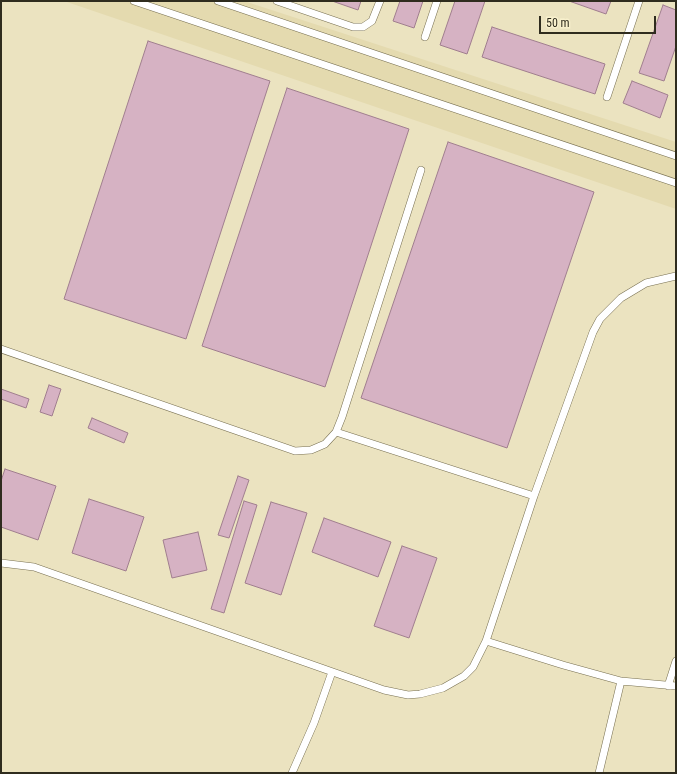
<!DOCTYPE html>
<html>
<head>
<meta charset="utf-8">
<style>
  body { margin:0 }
  #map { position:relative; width:677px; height:774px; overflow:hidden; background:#ebe3c0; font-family:"Roboto Condensed",sans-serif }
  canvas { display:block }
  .frame { position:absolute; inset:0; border:2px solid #2f2c1e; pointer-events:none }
  .scale { position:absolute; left:539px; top:16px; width:117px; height:18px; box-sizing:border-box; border:2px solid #2f2c1e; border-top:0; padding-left:5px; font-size:12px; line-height:14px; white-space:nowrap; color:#2f2c1e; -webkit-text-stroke:3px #f8f0cd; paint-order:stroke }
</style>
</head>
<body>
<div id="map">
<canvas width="677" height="774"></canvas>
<div class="frame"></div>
<div class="scale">50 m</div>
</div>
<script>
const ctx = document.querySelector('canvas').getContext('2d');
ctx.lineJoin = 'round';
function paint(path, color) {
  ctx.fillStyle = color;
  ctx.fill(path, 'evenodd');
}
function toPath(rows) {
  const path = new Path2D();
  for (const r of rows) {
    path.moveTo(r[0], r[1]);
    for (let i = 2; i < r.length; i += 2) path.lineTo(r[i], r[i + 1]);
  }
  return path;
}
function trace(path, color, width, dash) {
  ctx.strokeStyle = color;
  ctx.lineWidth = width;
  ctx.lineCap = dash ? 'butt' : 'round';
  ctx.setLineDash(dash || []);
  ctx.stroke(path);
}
paint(toPath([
  [64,1,244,1,676,142,676,209]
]), '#e4daaf');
const building = toPath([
  [332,1,361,1,358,10,332,1],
  [400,1,423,1,414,28,393,21,400,1],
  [455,1,485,1,467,54,440,45,455,1],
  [569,1,611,1,606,14,569,1],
  [663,5,676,10,676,46,664,81,639,73,663,5],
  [492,27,605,64,595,94,482,57,492,27],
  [148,41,270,81,186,339,64,299,148,41],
  [632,81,668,95,660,118,623,103,632,81],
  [287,88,409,129,325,387,202,346,287,88],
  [448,142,594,192,507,448,361,398,448,142],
  [49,385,61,389,52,416,40,412,49,385],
  [1,389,29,399,26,408,1,399,1,389],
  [92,418,128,433,124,443,88,428,92,418],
  [5,469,56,486,38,540,1,527,1,481,5,469],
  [238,476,249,480,229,538,218,535,238,476],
  [89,499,144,517,126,571,72,553,89,499],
  [244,501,257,505,224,613,211,609,244,501],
  [271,502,307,513,281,595,245,583,271,502],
  [324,518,391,542,378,577,312,552,324,518],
  [198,532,207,570,172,578,163,540,198,532],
  [402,546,437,558,409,638,374,626,402,546]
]);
paint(building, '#d6b2c3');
trace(building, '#a07e8e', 1);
const service = toPath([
  [134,1,676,183],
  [218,1,676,156],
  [277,1,353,27,363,27,372,21,380,1],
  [425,37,437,1],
  [607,97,639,1],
  [1,349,295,451,311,450,325,444,336,432,342,417,421,170],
  [336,432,534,496],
  [1,563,34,567,384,690,408,695,420,694,443,688,464,676,473,667,486,641,534,496,593,332,600,319,621,298,646,283,676,276],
  [486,641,563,665,621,681,676,686],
  [668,686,676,661],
  [292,773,314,723,332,672],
  [599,773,621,681]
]);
trace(service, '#787051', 8);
trace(service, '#fff', 7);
</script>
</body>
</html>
